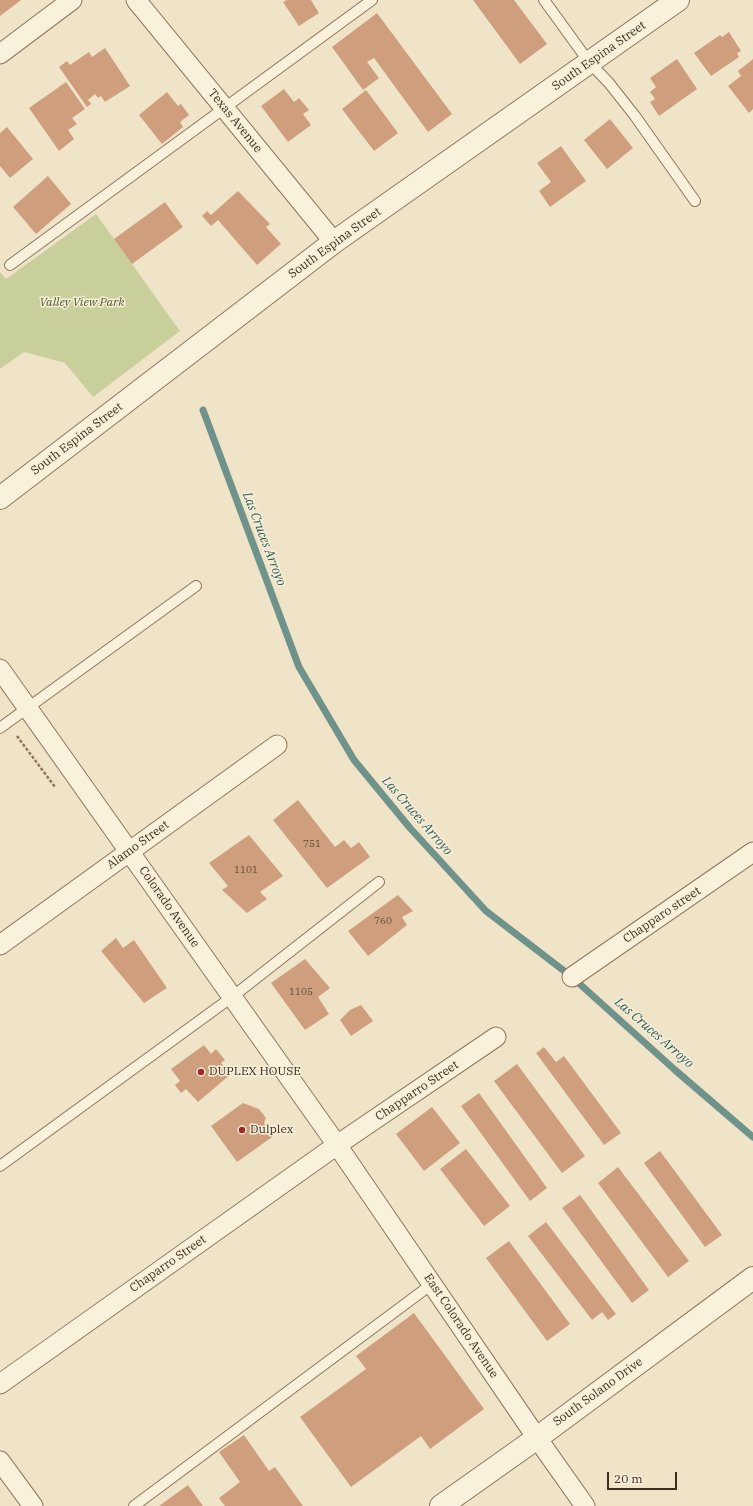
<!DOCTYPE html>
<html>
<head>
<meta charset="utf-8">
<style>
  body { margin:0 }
  #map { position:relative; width:753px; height:1506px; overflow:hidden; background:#f0e4c8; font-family:"IBM Plex Serif",serif }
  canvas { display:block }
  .scale { position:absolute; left:607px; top:1472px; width:70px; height:18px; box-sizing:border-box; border:2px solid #3d2e20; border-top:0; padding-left:5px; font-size:12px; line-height:14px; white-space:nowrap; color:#3d2e20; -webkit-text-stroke:3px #f7eed8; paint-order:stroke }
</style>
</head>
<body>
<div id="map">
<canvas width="753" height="1506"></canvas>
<div class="scale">20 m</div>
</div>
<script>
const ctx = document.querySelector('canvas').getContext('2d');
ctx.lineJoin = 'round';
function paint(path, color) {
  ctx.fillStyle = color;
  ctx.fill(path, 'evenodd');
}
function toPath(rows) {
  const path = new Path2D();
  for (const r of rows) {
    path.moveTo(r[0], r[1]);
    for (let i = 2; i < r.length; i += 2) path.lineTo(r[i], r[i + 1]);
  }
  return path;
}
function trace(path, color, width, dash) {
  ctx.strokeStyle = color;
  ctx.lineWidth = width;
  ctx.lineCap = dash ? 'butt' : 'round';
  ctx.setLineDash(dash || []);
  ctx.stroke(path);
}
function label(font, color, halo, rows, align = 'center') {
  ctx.font = font + ' "IBM Plex Serif",serif';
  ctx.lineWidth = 3;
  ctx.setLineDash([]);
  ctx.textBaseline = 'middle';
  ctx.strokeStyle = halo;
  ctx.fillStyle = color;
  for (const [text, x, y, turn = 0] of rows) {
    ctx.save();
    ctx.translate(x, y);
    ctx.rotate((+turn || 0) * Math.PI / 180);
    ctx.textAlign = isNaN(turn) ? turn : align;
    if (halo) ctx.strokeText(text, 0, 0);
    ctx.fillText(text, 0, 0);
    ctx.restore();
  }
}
paint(toPath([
  [96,214,180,331,93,397,65,363,24,352,0,369,0,272,6,279]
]), '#c9cf9b');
trace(toPath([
  [203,410,299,667,354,760,410,828,486,911,572,977,675,1070,753,1137]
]), '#6f938a', 7);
paint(toPath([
  [0,0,21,0,0,16],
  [287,0,311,0,319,13,299,26,283,2],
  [473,0,514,0,547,44,520,64],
  [377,13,452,114,428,132,374,58,367,62,379,78,363,90,332,47],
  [729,32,741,51,737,53,739,57,711,76,694,53,720,35,722,37],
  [105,48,130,86,105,102,101,96,98,98,95,94,88,100,91,104,87,107,59,67,67,61,70,65,89,52,92,57],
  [677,59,697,89,659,116,650,102,655,99,650,92,656,87,650,78],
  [753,59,753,109,749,113,728,86,741,76,738,71],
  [66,82,85,109,72,118,77,124,68,130,74,139,59,151,29,108],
  [284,89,294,102,299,98,309,110,303,114,311,125,288,142,261,106],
  [366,90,398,133,374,151,342,109],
  [167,92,178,106,181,104,189,115,180,122,183,127,162,144,139,115],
  [610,119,633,148,607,169,584,140],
  [7,127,33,159,10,178,0,166,0,133],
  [561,146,586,181,550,207,539,191,551,182,537,163],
  [48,176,71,204,36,234,13,207],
  [238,191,270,224,266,227,281,244,257,265,218,220,211,226,202,216,207,211,211,215],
  [165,202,183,227,132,264,114,239],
  [298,800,335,847,344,840,351,848,359,842,370,857,327,888,273,820],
  [249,835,283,876,260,892,267,899,247,913,222,890,228,886,209,863],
  [398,895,413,911,402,917,407,925,368,956,348,931],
  [116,938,123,948,134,940,167,988,144,1003,101,951],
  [305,959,330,988,318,997,329,1014,305,1030,271,983],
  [361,1005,373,1021,351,1036,340,1020,350,1010],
  [204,1045,211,1054,216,1049,225,1060,221,1063,231,1074,198,1102,186,1089,181,1093,175,1085,180,1081,171,1069],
  [544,1047,556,1062,564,1056,621,1133,604,1145,536,1053],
  [517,1064,585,1156,562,1173,494,1081],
  [479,1093,547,1188,530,1201,461,1106],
  [243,1103,259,1109,266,1118,264,1123,275,1135,237,1162,211,1126],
  [432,1107,460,1143,424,1171,396,1134],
  [466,1149,510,1206,484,1226,440,1169],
  [660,1151,722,1235,705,1247,644,1163],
  [618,1167,689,1261,668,1277,598,1183],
  [580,1195,649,1290,632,1303,562,1208],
  [546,1222,616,1314,608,1320,602,1312,592,1320,528,1236],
  [509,1241,570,1324,547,1341,486,1258],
  [414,1313,484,1409,430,1449,421,1436,351,1487,300,1417,366,1369,356,1356],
  [244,1435,269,1471,275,1467,303,1506,225,1506,219,1498,240,1482,219,1452],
  [188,1485,203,1506,159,1506]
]), '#cf9f7d');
const service = toPath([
  [544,0,589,62,609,83,635,116,695,201],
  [10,265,372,0],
  [0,728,196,586],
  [0,1166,232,997,379,882],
  [134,1506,432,1284]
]);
const minor = toPath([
  [136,0,334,242],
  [0,54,72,0],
  [0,669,337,1145,537,1438,585,1506],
  [0,945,277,745],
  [572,977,753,852],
  [0,1384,337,1145,496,1037],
  [0,1461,33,1506]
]);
const tertiary = toPath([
  [0,498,334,242,678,0],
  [441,1506,537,1438,753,1278]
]);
trace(service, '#8d765c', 12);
trace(minor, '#8d765c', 21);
trace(tertiary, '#8d765c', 24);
trace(toPath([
  [17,736,55,787]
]), '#8d765c', 2.5, [3, 2]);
trace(service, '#faf1dc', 10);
trace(minor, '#faf1dc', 19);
trace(tertiary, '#faf1dc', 22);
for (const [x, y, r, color] of [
  [201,1072,4,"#9e2a2b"],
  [242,1130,4,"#9e2a2b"]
]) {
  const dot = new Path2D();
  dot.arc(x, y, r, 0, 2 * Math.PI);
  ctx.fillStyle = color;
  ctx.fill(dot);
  trace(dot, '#f7eed8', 1.5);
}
label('10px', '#624a37', null, [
  ["751",312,844],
  ["1101",246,870],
  ["760",383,921],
  ["1105",301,992]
]);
label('12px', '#3d2e20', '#f7eed8', [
  ["South Espina Street",599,56,-35],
  ["Texas Avenue",235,121,51],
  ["South Espina Street",335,243,-36],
  ["South Espina Street",77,439,-37],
  ["Alamo Street",138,845,-36],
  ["Colorado Avenue",169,907,55],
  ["Chapparo street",662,915,-34],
  ["Chapparro Street",417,1091,-34],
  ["Chaparro Street",168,1264,-35],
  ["East Colorado Avenue",461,1326,56],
  ["South Solano Drive",598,1392,-36]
]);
label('italic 12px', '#4d5a26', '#f7eed8', [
  ["Valley View Park",82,303]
]);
label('12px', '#3d2e20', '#f7eed8', [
  ["DUPLEX HOUSE",209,1072],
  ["Dulplex",250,1130]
], 'left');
label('italic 13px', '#2f5d5a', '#f7eed8', [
  ["Las Cruces Arroyo",264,539,69],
  ["Las Cruces Arroyo",417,816,49],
  ["Las Cruces Arroyo",654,1033,41]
]);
</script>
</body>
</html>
